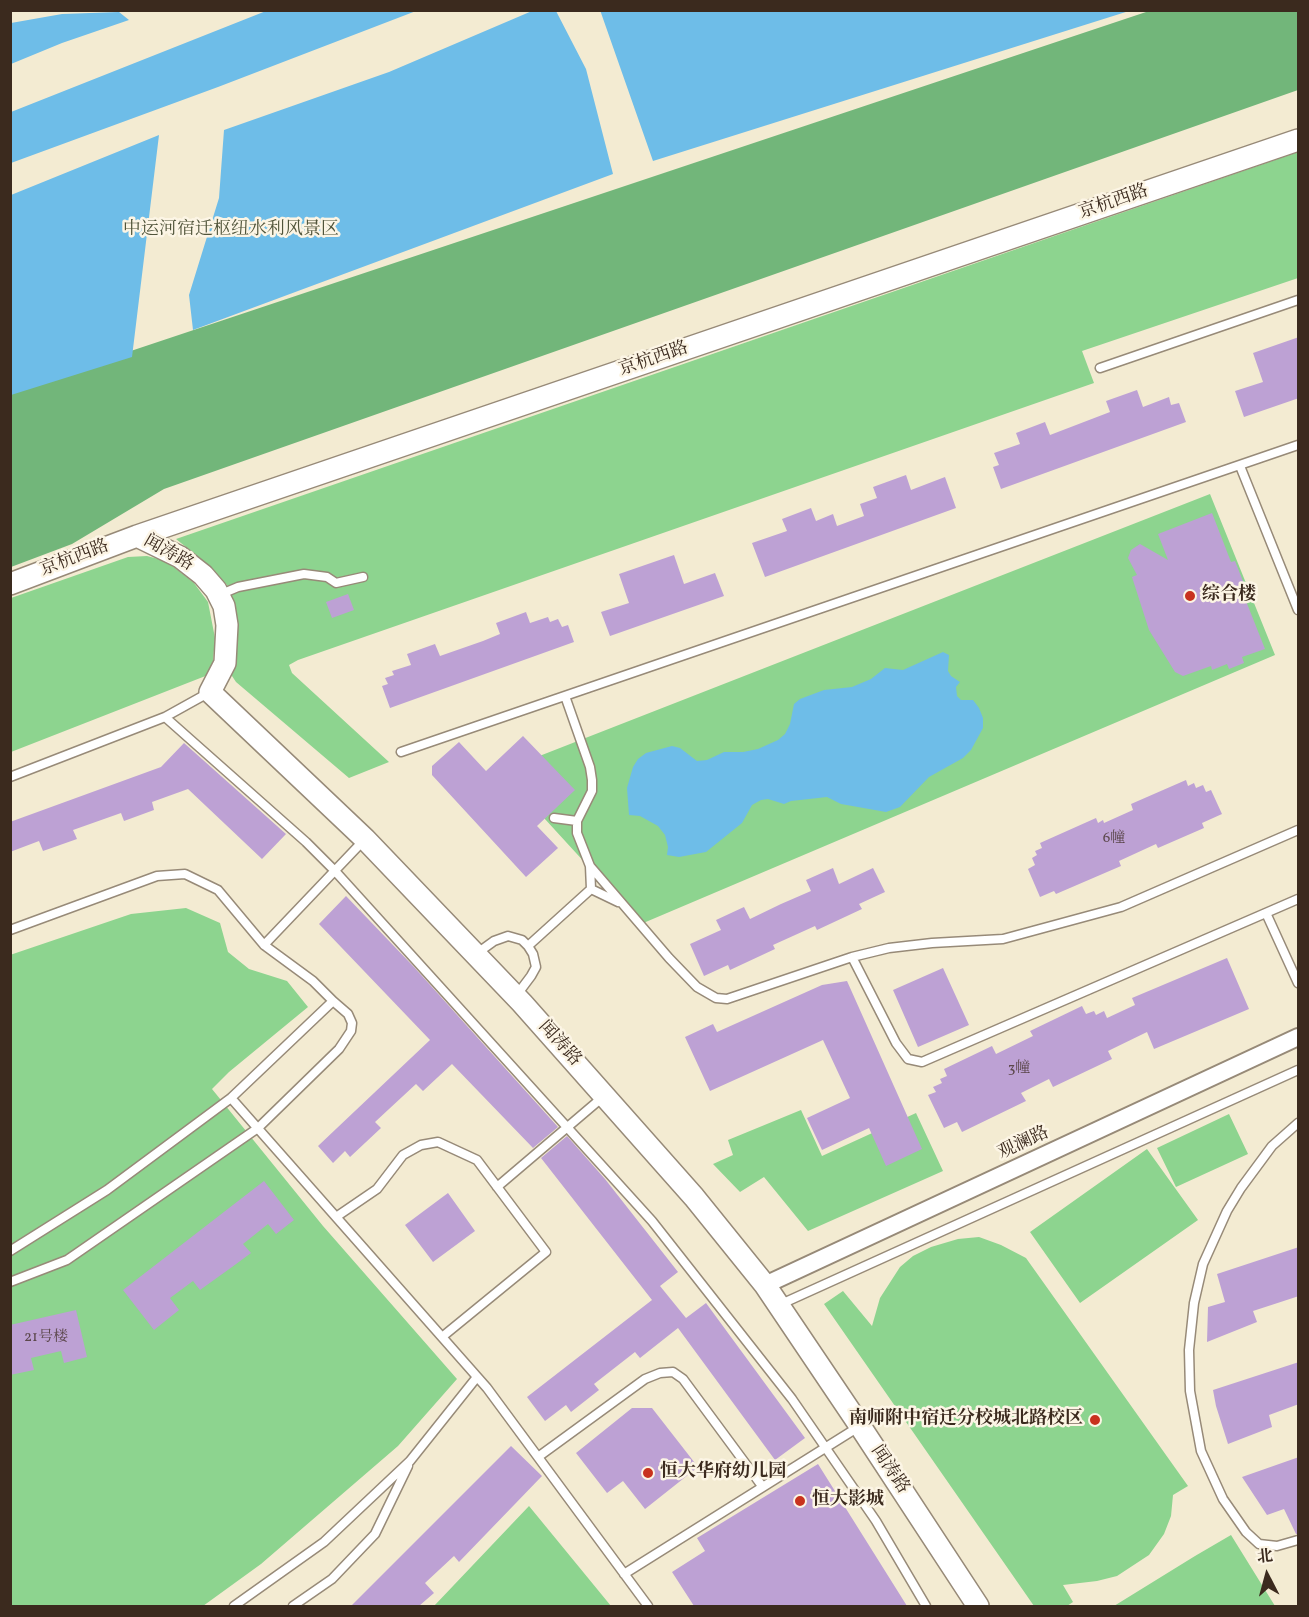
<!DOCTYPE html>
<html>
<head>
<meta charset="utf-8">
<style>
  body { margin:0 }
  #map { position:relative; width:1309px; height:1617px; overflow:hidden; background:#f3ebd2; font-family:Vollkorn,"Noto Serif SC",serif }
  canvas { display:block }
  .frame { position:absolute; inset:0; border:12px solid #3b2a1e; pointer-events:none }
  .north { position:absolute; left:1237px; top:1545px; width:60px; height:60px; -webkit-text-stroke:4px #fcf5e5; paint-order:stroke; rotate:354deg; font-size:16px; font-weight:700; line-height:24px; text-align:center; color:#3b2a1e }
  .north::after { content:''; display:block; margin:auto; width:21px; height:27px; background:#3b2a1e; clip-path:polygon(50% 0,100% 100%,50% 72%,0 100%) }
</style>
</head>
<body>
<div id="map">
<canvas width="1309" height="1617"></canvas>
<div class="frame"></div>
<div class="north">北</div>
</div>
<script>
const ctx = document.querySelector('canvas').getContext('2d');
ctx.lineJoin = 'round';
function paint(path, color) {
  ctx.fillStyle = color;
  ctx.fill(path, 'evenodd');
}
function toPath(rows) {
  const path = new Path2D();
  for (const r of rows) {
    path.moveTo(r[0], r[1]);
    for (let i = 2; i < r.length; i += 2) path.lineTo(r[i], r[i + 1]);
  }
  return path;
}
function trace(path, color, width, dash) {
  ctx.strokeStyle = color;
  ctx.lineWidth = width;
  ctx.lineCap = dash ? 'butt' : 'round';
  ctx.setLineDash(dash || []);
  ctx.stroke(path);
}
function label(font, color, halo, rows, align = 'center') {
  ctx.font = font + ' Vollkorn,"Noto Serif SC",serif';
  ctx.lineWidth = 5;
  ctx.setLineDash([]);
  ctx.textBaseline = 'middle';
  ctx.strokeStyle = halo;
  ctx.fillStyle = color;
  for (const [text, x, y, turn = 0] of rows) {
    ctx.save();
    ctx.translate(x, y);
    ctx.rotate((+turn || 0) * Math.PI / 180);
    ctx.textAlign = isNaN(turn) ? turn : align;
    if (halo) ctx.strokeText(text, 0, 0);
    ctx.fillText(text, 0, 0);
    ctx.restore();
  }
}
paint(toPath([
  [1298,152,1298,278,1082,351,1094,383,298,660,289,665,292,673,389,762,349,778,236,682,232,676,231,669,233,602,227,585,212,568,176,539],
  [1210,494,1275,655,641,924,501,771],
  [147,556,166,561,194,583,208,602,215,638,213,661,208,675,11,752,11,598,128,557],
  [186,908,220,923,228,952,249,969,287,981,308,1007,229,1072,212,1089,323,1226,457,1379,398,1446,261,1564,203,1606,11,1606,10,955,131,914],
  [801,1110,822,1156,916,1113,943,1171,808,1231,764,1177,740,1192,713,1164,733,1155,728,1140],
  [1229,1114,1248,1154,1176,1187,1157,1148],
  [1147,1149,1198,1220,1080,1303,1030,1232],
  [979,1237,1001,1245,1026,1258,1188,1486,1173,1495,1171,1516,1164,1534,1149,1555,1117,1576,1097,1581,1063,1585,1073,1602,1067,1606,1034,1606,824,1304,843,1291,872,1326,880,1298,900,1267,913,1256,931,1247,958,1239],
  [529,1506,611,1606,434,1606],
  [1231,1535,1275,1606,1114,1606,1195,1556]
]), '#8dd48f');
paint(toPath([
  [1149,11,1298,11,1298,90,164,489,72,544,11,567,11,391]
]), '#72b67a');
paint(toPath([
  [600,10,1129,10,1129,11,653,161],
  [266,11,416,11,218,87,11,163,11,112],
  [532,11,556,11,586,69,613,174,193,330,189,295,219,198,224,130,389,72],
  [119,12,129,20,62,43,11,64,11,23,62,14],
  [159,135,132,357,11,395,11,195],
  [943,652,949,655,948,671,951,676,960,682,956,687,957,696,961,700,973,700,979,708,983,718,983,728,971,750,963,758,929,777,900,807,886,812,841,804,827,797,791,801,784,804,768,799,761,800,752,805,742,823,706,852,679,857,667,855,668,847,665,835,658,826,640,816,629,815,627,788,633,767,638,759,646,753,672,746,680,748,697,761,707,760,724,752,743,752,758,749,778,740,785,734,790,724,794,704,800,699,824,690,852,687,871,679,885,668,903,670]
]), '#6ebde8');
paint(toPath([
  [1299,337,1299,398,1244,417,1235,391,1263,382,1253,353],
  [1137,390,1143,407,1169,397,1171,405,1179,403,1186,422,1001,489,993,467,999,465,994,453,1020,444,1016,433,1045,422,1050,435,1110,412,1106,401],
  [906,475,911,490,945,477,956,508,765,577,752,543,787,531,782,519,811,508,816,521,833,514,837,526,864,516,860,504,877,498,873,487],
  [1212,513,1231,562,1235,561,1248,594,1244,596,1265,649,1242,657,1244,663,1229,669,1227,664,1212,670,1211,666,1183,676,1175,672,1149,630,1132,577,1137,575,1128,558,1131,550,1140,544,1168,560,1158,534],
  [674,555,684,584,715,573,724,596,610,636,601,612,629,603,619,574],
  [348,594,354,610,332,618,326,602],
  [526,612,530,623,548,617,550,622,558,619,562,627,568,625,574,642,390,708,382,686,388,684,385,678,394,675,392,671,411,665,407,654,435,644,440,656,483,641,500,634,496,623],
  [523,736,575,790,537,826,558,848,526,877,432,775,432,766,459,742,486,771],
  [184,743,286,834,262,859,188,789,152,802,154,810,124,821,121,813,73,830,77,839,43,851,39,841,10,852,10,822,161,767],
  [1186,780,1188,786,1194,783,1196,788,1203,785,1206,792,1211,790,1222,814,1202,823,1204,828,1158,848,1156,844,1119,861,1121,866,1056,894,1054,891,1040,897,1028,869,1035,865,1032,858,1037,855,1035,851,1042,848,1040,843,1096,818,1098,823,1103,820,1104,823,1133,810,1131,804],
  [833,868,839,884,873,868,885,892,859,904,862,909,817,930,815,926,773,945,775,949,730,970,728,965,704,976,690,944,721,930,716,920,744,907,750,919,781,904,811,891,806,880],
  [346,896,414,967,558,1127,533,1148,452,1064,423,1091,416,1084,375,1122,381,1128,350,1157,345,1151,333,1163,318,1146,430,1040,319,924],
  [1227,958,1249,1009,1154,1049,1147,1032,1108,1051,1112,1059,1053,1087,1049,1079,1021,1093,1026,1101,962,1132,957,1122,944,1128,928,1095,936,1092,933,1087,942,1083,940,1079,947,1076,944,1069,992,1046,996,1054,1033,1036,1030,1031,1082,1006,1086,1014,1094,1011,1096,1015,1104,1011,1107,1018,1135,1005,1132,998],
  [943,968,969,1025,918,1047,893,990],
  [847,981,922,1149,886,1166,869,1128,822,1150,807,1118,850,1098,823,1040,710,1091,685,1037,713,1024,717,1032,822,985],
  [567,1136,605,1179,678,1272,660,1286,686,1318,706,1303,805,1438,775,1460,678,1328,640,1358,635,1352,594,1384,599,1390,571,1412,566,1405,545,1421,527,1397,652,1300,541,1158],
  [264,1181,294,1220,276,1234,268,1224,243,1244,251,1253,232,1267,200,1290,193,1281,170,1298,179,1310,154,1330,123,1290],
  [448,1193,475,1231,433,1262,405,1225],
  [1299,1247,1299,1296,1253,1311,1257,1322,1207,1342,1208,1307,1225,1302,1217,1274],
  [76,1310,87,1357,64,1363,61,1351,31,1358,34,1370,10,1375,10,1325],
  [1299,1362,1299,1404,1269,1415,1272,1427,1228,1444,1216,1406,1213,1390],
  [632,1408,652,1408,698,1467,645,1509,623,1481,607,1493,576,1453],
  [511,1446,542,1476,459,1562,454,1556,425,1583,434,1593,419,1606,351,1606],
  [1299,1457,1299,1534,1296,1534,1284,1509,1267,1515,1242,1477],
  [818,1464,907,1606,694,1606,672,1572,705,1551,697,1538]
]), '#bda1d4');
const service = toPath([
  [1100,368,1298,300],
  [1240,466,1298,610],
  [219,595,238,587,304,574,327,577,336,583,363,577],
  [565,696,590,767,592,780,592,791,577,821,577,833,590,866,591,889],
  [165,717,306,842,335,871,652,1221,792,1399,876,1521,926,1606],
  [401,752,1298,445],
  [10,777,165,717,210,692],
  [554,818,577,821],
  [590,866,669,958,697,987,716,998,727,999,852,957,889,948,932,943,1003,939,1121,907,1298,830],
  [591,889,618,902],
  [1266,913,1298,983],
  [10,930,157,876,185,874,218,890,264,945,313,981,333,1001,231,1098,107,1190,10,1251],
  [264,945,365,839],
  [528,946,591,889],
  [476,954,494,941,508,936,522,940,528,946,533,954,536,967,531,976,516,996],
  [852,957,896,1043,908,1059,922,1062,1298,899],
  [231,1098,487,1388,648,1606],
  [1298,1123,1272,1146,1241,1188,1227,1211,1203,1264,1194,1303,1189,1350,1190,1391,1201,1451,1223,1499,1246,1532,1259,1544,1277,1546,1298,1540],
  [497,1187,604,1096],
  [336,1217,377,1189,403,1155,421,1145,438,1142,477,1160,546,1252,442,1337],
  [10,1282,67,1260,258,1128,339,1049,351,1031,352,1023,348,1014,333,1001],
  [779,1305,1298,1070],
  [538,1457,645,1379,660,1373,673,1372,683,1379,762,1486],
  [624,1574,860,1426],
  [234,1606,324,1542,410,1461,477,1377],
  [293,1606,332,1579,375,1534,408,1466]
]);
const minor = toPath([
  [765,1285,1298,1037]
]);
const tertiary = toPath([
  [137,536,180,557,203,575,216,590,224,606,227,625,225,663,210,692,365,839,522,1003,694,1197,765,1285,860,1426,978,1606],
  [10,584,137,536,1298,140]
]);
trace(service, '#978a78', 11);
trace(minor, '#978a78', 20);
trace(tertiary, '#978a78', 24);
trace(service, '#fff', 8);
trace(minor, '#fff', 16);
trace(tertiary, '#fff', 21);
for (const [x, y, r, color] of [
  [1190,596,6,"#c8321e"],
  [1095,1420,6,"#c8321e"],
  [648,1473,6,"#c8321e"],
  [800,1501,6,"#c8321e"]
]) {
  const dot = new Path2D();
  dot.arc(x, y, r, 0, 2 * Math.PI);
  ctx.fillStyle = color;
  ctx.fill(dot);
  trace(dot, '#fcf5e5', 2);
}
label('15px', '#5c484c', null, [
  ["6幢",1114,839],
  ["3幢",1019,1069],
  ["21号楼",46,1338]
]);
label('18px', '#3b2a1e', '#fcf5e5', [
  ["京杭西路",1114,203,-19],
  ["京杭西路",654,360,-19],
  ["闻涛路",168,554,30],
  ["京杭西路",75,559,-21],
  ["闻涛路",559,1044,48],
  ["观澜路",1024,1144,-25],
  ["闻涛路",889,1470,57]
]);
label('18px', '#50543a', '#fcf5e5', [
  ["中运河宿迁枢纽水利风景区",231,231]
]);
label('bold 18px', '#3b2a1e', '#fcf5e5', [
  ["综合楼",1202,596],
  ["南师附中宿迁分校城北路校区",1083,1420,"right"],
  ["恒大华府幼儿园",660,1473],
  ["恒大影城",812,1501]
], 'left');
</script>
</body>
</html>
